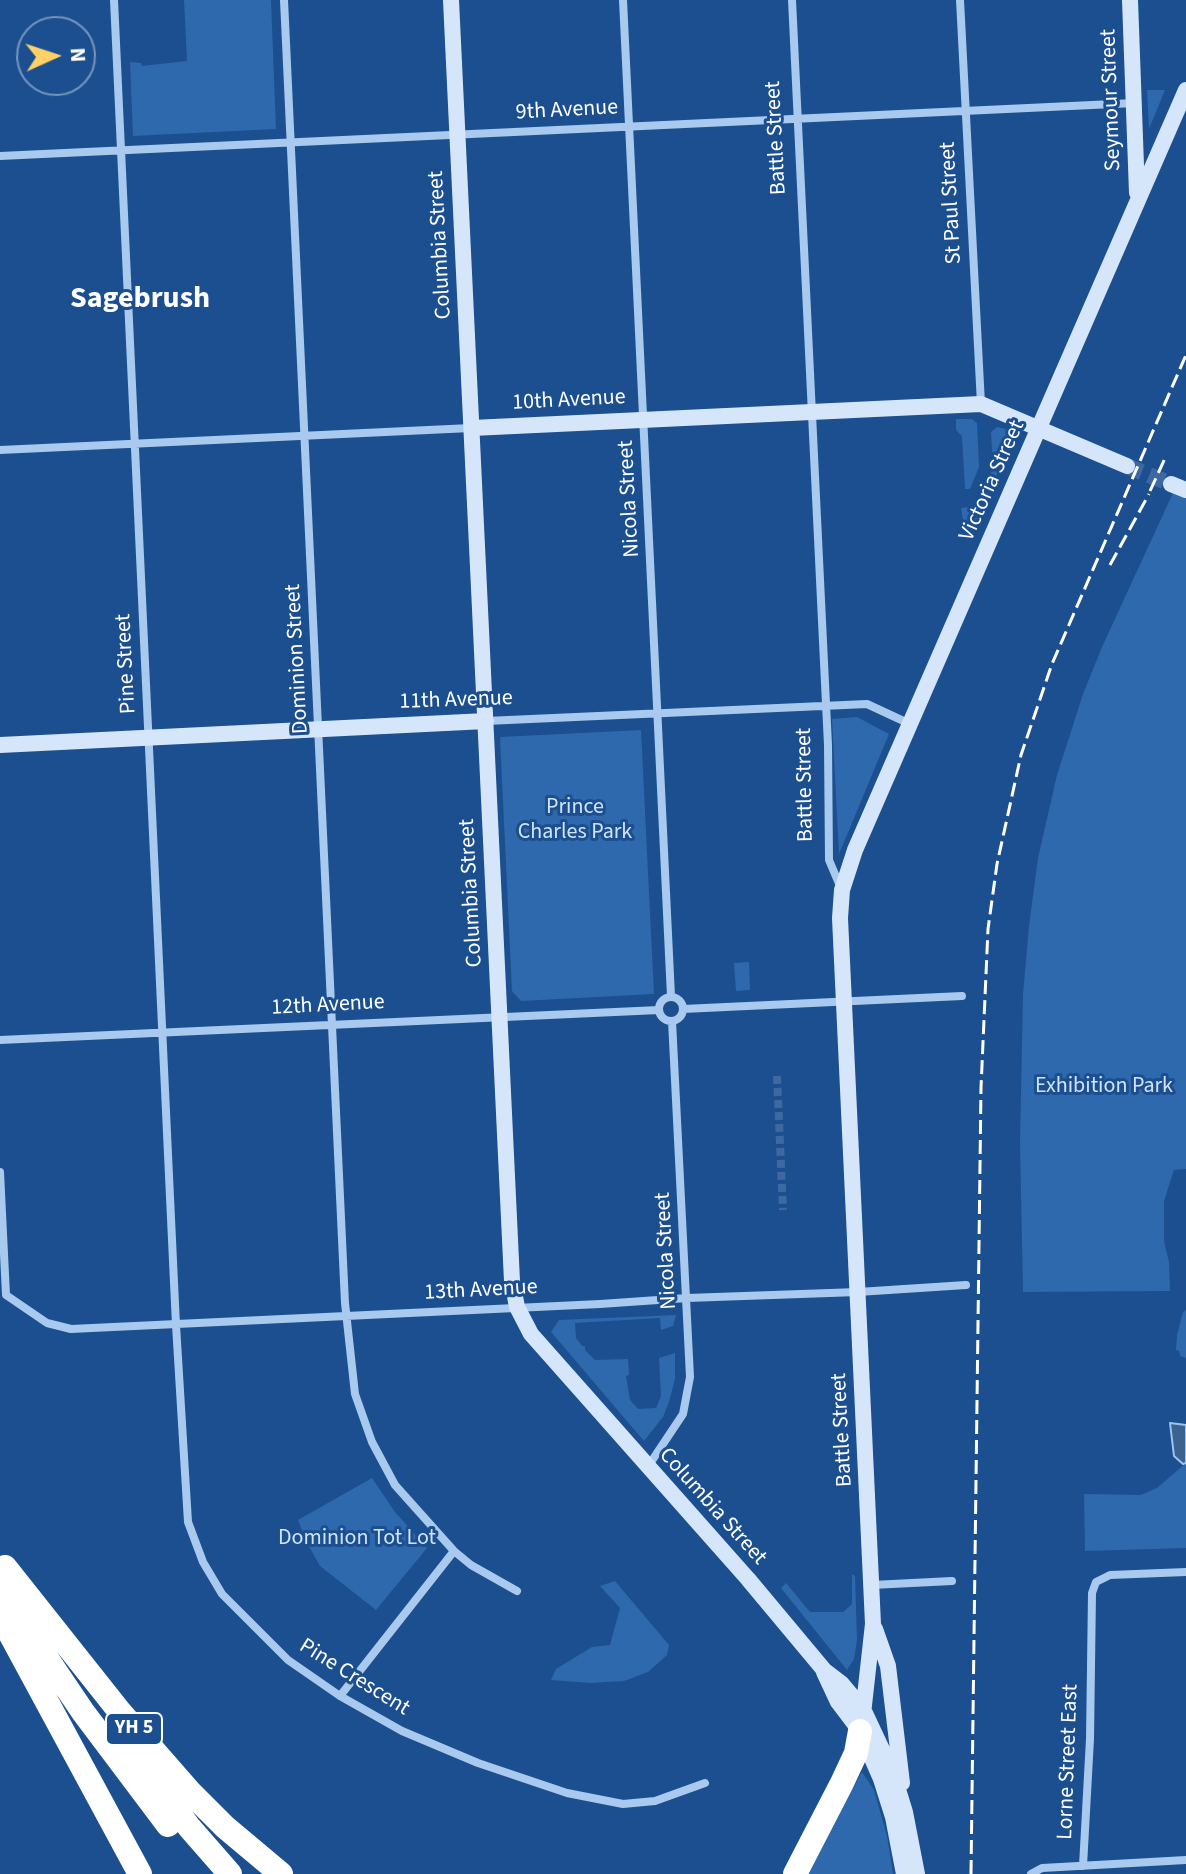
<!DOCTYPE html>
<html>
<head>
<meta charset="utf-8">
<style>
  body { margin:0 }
  #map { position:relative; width:1186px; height:1874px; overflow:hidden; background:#1b4f8f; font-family:"Source Sans 3",sans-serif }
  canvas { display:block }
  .north { position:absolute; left:16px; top:16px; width:80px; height:80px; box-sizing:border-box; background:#1b4f8f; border:2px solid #7695bc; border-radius:50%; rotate:87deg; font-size:22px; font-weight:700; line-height:32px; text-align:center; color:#fff }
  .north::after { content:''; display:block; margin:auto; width:28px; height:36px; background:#ffd166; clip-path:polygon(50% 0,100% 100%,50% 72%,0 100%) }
</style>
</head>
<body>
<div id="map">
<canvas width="1186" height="1874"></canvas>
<div class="north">N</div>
</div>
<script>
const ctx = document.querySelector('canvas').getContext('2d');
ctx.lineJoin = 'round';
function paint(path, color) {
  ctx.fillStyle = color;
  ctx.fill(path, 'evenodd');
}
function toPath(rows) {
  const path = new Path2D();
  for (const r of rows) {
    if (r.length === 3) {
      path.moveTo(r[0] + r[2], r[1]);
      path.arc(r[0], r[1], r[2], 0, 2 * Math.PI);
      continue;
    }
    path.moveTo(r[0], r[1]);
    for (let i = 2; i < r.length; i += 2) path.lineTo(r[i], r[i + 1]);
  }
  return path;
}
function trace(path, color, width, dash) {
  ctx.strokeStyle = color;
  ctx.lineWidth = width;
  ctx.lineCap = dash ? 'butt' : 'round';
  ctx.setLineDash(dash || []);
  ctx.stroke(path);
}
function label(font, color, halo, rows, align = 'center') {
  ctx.font = font + ' "Source Sans 3",sans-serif';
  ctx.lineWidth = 6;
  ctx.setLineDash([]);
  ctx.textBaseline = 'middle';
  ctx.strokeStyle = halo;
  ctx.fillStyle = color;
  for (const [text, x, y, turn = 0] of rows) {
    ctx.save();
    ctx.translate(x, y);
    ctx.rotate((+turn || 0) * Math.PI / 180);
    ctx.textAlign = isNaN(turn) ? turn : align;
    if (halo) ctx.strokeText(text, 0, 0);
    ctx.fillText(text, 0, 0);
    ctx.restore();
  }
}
paint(toPath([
  [184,0,271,0,276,129,133,136,130,62,141,63,142,66,187,61],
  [1147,90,1165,90,1149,129],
  [956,419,972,419,977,423,979,467,970,489,965,489,962,436,956,430],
  [997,427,1010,430,1013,440,970,535,969,521,963,520,961,508,977,506,993,468,991,432],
  [1173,493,1186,498,1186,1169,1174,1170,1164,1201,1164,1241,1169,1262,1170,1291,1023,1292,1020,1143,1023,994,1029,926,1038,858,1057,775,1083,694,1102,647],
  [857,717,889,734,839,854,832,719],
  [641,730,654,994,521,1001,512,991,500,737],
  [749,962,750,990,736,991,734,963],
  [1186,1310,1186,1358,1180,1356,1179,1351,1176,1350,1177,1335,1183,1312],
  [676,1315,673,1326,661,1330,660,1318,575,1323,576,1338,582,1346,585,1346,585,1350,595,1360,628,1359,629,1375,626,1376,630,1400,638,1409,656,1408,661,1396,659,1358,675,1353,675,1379,669,1402,663,1417,644,1441,551,1332,559,1320],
  [1186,1463,1186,1548,1085,1551,1084,1494,1141,1495,1157,1488],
  [372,1478,395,1512,427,1548,376,1610,320,1566,307,1543,298,1520],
  [852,1574,855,1576,857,1640,854,1659,847,1670,781,1588,786,1583,810,1612,843,1612,852,1604],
  [615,1581,669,1645,667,1655,648,1672,624,1681,590,1683,551,1680,556,1669,592,1647,610,1645,620,1608,600,1586],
  [862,1772,874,1790,887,1836,893,1874,806,1874]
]), '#2e69ad');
const water = toPath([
  [1170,1423,1186,1425,1186,1463,1183,1464,1174,1456,1170,1423]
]);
paint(water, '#3c6290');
trace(water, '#9cc4f0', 2);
trace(toPath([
  [777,1076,783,1210]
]), '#3d69a0', 8, [8, 4]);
trace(toPath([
  [1127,466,1171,484]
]), '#3d69a0', 16, [16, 8]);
trace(toPath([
  [114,0,176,1325,188,1522,203,1562,222,1594,288,1660,340,1696,402,1731,478,1763,567,1793,623,1804,655,1801,705,1783],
  [284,0,345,1303,355,1394,372,1442,395,1485,454,1551,471,1565,517,1591],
  [623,0,671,996],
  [792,0,828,745,829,860,840,886],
  [960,0,981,404],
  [0,156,1135,103],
  [0,450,471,428],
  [486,721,867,704,910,724],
  [671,1009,12],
  [683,1009,962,996],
  [0,1040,659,1010],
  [0,1172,6,1295,47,1323,71,1329,600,1304,687,1298,858,1292,966,1285],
  [647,1468,683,1414,690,1377,672,1021],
  [872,1585,952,1581],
  [340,1696,454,1551],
  [1083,1866,1090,1739,1092,1593,1096,1582,1110,1575,1186,1572],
  [1031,1874,1042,1868,1186,1860]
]), '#a9c9ee', 8);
trace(toPath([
  [451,0,512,1281,517,1307,531,1334,748,1579,824,1670,841,1683,863,1709,893,1773,905,1812,917,1874],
  [1130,0,1137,193],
  [472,428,981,404,1127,466],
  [1171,484,1186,490],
  [0,745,486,721],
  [875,1629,888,1666,902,1783],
  [824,1672,838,1702,860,1731,881,1779,893,1817,904,1874],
  [863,1714,873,1624,840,918,842,890,855,850,1186,90]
]), '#d6e6fa', 16);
trace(toPath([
  [5,1567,120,1712,189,1791,225,1827,281,1874],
  [0,1589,83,1712,168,1825],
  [0,1615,140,1874],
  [115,1728,189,1827,230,1874],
  [795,1874,842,1783,856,1753,860,1731]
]), '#fff', 24);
trace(toPath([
  [1150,491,1166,456],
  [1110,565,1149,494],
  [971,1874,981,1088,988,929,997,864,1021,755,1052,664,1186,355]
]), '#fff', 3, [14, 6]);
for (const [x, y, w] of [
  [134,1729,56]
]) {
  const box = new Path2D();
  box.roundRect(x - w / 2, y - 16, w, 32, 6);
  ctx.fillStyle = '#1b4f8f';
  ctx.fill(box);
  trace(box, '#fff', 2);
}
label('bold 20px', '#fff', null, [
  ["YH 5",134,1729]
]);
label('22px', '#fff', '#1b4f8f', [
  ["Seymour Street",1112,100,-92],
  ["9th Avenue",567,111,-3],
  ["Battle Street",777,138,-93],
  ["St Paul Street",952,203,-93],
  ["Columbia Street",441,245,-93],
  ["10th Avenue",569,401,-3],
  ["Victoria Street",993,481,-66],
  ["Nicola Street",630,499,-93],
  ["Dominion Street",298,659,-93],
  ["Pine Street",127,664,-93],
  ["11th Avenue",456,701,-2],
  ["Battle Street",806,785,-91],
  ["Columbia Street",472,893,-93],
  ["12th Avenue",328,1006,-3],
  ["Nicola Street",667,1251,-93],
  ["13th Avenue",481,1291,-3],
  ["Battle Street",843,1430,-93],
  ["Columbia Street",712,1507,48],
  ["Pine Crescent",354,1678,32],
  ["Lorne Street East",1069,1762,-88]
]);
label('22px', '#cfe3fa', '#1b4f8f', [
  ["Prince",575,808],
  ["Charles Park",575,833],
  ["Exhibition Park",1104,1087],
  ["Dominion Tot Lot",357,1539]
]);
label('bold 30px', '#fff', '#1b4f8f', [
  ["Sagebrush",140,300]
]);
</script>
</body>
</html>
